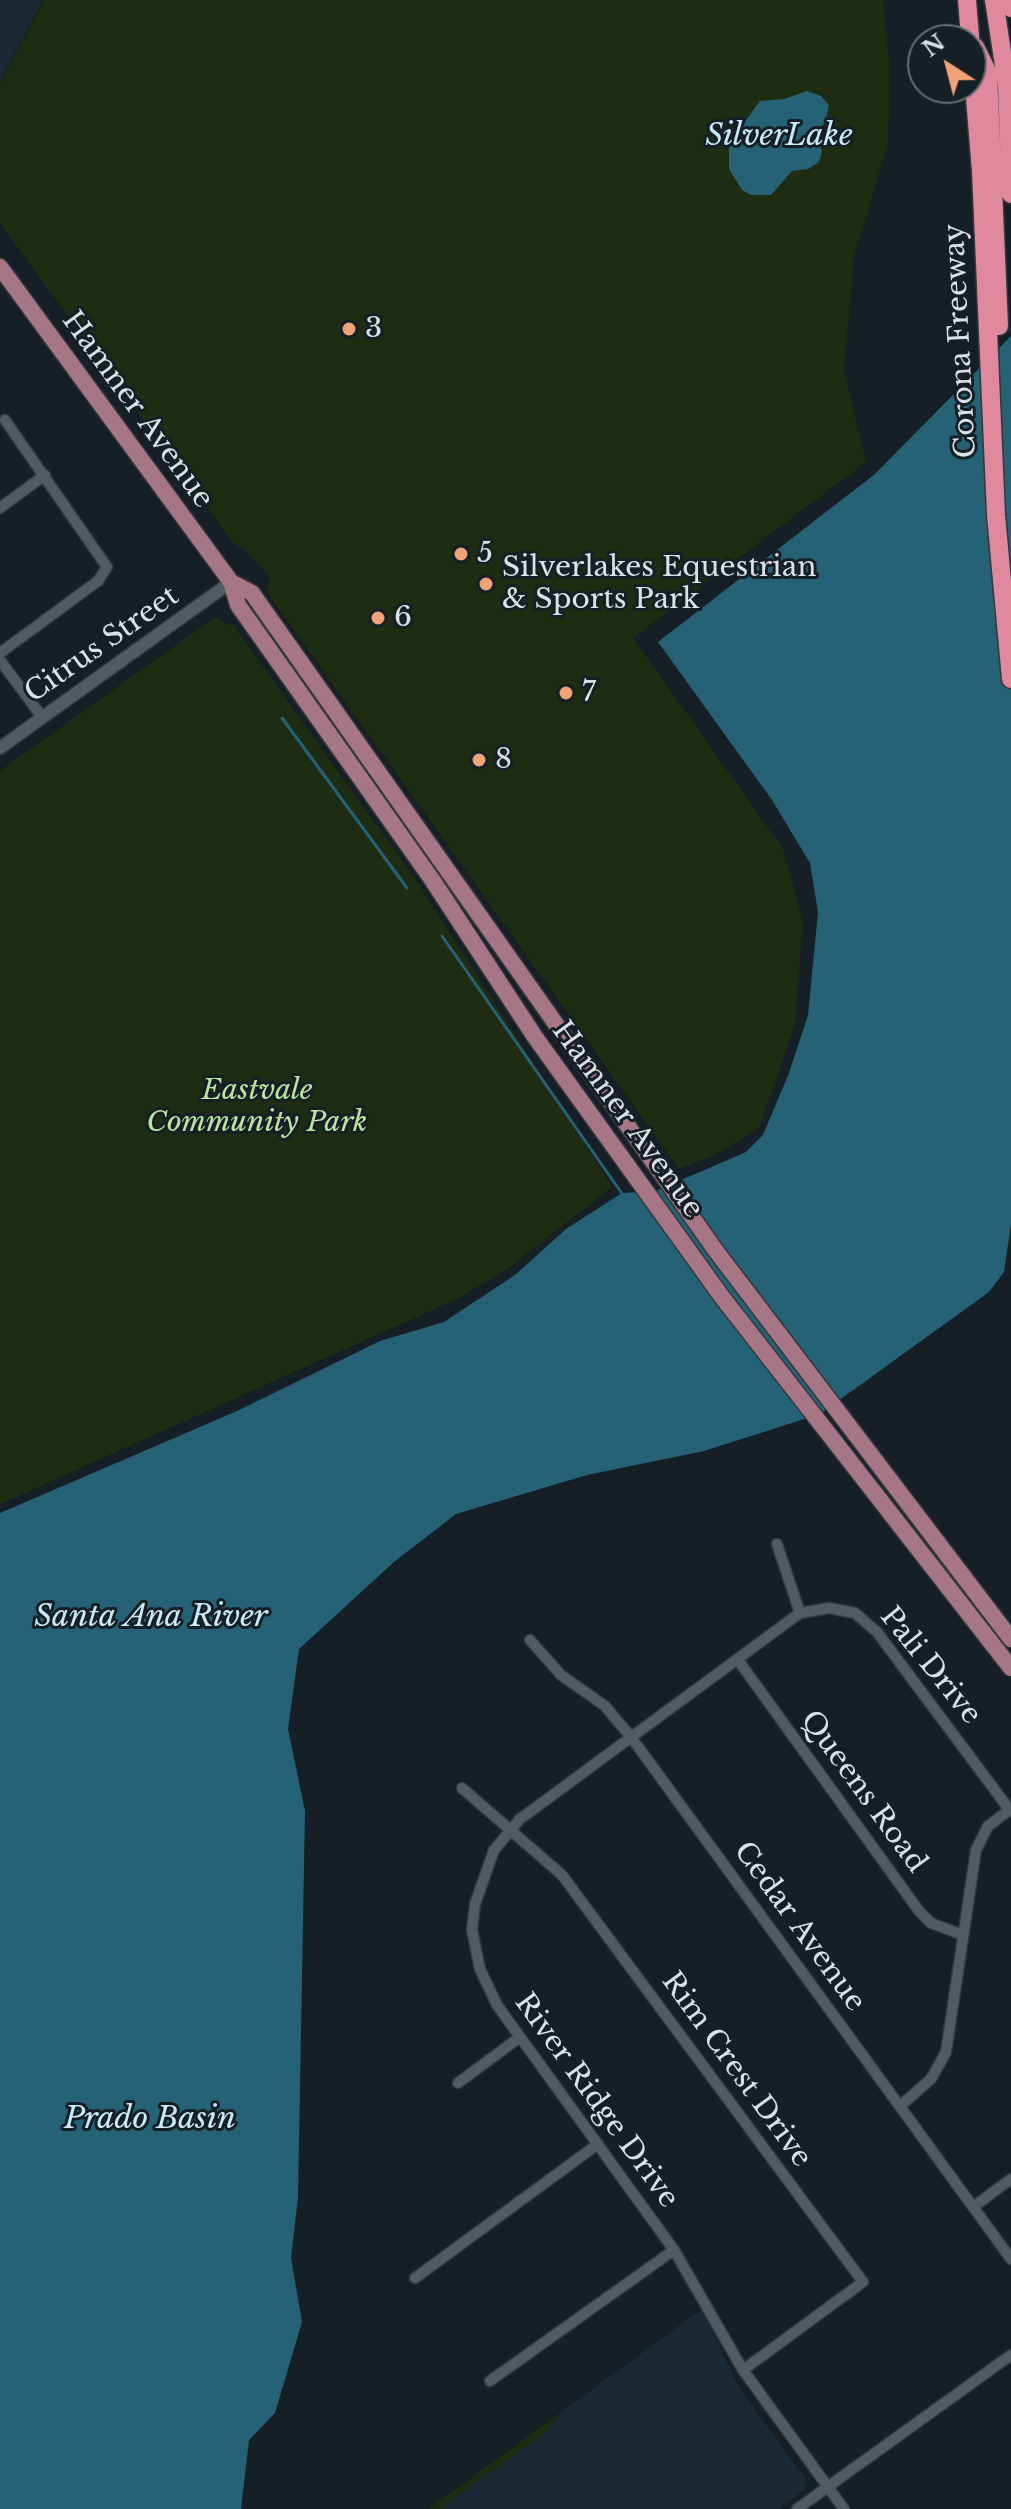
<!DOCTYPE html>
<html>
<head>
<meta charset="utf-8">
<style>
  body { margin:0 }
  #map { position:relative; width:1011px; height:2509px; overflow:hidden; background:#161f25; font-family:"Libre Baskerville",serif }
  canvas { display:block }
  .north { position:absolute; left:907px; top:24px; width:80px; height:80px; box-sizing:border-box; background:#161f25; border:2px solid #656d72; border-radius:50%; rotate:324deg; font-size:22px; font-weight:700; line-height:32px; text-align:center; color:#dbe1e5 }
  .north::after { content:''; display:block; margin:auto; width:28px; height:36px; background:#f0a279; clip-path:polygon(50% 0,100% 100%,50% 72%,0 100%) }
</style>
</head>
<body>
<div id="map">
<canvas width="1011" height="2509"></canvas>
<div class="north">N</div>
</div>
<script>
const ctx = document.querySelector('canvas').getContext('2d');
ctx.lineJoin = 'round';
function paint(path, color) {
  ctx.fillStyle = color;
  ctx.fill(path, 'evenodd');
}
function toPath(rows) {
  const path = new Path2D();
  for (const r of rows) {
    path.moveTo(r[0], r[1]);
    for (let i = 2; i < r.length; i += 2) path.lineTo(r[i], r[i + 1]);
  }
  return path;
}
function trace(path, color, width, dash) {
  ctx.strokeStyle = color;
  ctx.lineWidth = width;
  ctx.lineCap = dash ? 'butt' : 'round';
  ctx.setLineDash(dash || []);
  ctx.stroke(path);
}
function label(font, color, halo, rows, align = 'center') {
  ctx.font = font + ' "Libre Baskerville",serif';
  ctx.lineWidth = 6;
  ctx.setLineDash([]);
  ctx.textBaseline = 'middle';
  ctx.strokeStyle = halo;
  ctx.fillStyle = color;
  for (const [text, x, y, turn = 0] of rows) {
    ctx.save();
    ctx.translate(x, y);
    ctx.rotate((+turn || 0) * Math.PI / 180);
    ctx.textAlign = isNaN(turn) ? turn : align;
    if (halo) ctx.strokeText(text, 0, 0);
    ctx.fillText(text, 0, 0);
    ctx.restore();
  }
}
paint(toPath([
  [0,0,43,0,0,82],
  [702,2309,738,2386,807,2481,805,2489,778,2509,440,2509,549,2429,560,2413]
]), '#1a2933');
paint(toPath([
  [44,0,883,0,890,69,888,144,854,257,844,371,866,462,633,638,783,849,803,921,795,1024,759,1128,715,1155,679,1169,267,592,270,576,243,548,234,544,0,223,0,84],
  [214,618,234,626,420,886,612,1187,507,1269,461,1297,0,1504,0,771],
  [560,2413,549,2429,440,2509,429,2509]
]), '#1e2d12');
paint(toPath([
  [807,91,821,96,829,105,825,123,815,132,822,151,819,162,808,169,792,171,771,195,751,195,742,190,729,169,729,144,760,101,784,99],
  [1011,336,1011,1224,1004,1272,989,1292,820,1414,704,1451,587,1475,456,1514,395,1561,299,1649,288,1729,305,1811,298,2197,291,2258,302,2322,275,2413,249,2440,241,2509,0,2509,0,1513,237,1411,380,1341,444,1322,515,1275,566,1229,622,1193,656,1191,746,1152,763,1135,789,1073,808,1015,818,912,810,863,772,800,658,642,875,474]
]), '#266276');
trace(toPath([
  [282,718,407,888],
  [442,936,623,1195]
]), '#266276', 3);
const minor = toPath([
  [0,508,45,475],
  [0,653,98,581,107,567,5,420],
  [0,660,42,717],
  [777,1544,800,1613],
  [530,1640,561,1675,605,1706,631,1737,1011,2259],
  [738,1660,919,1911,931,1923,963,1935],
  [462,1788,562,1875,863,2282,743,2370],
  [458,2083,520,2037],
  [900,2106,931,2079,946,2052,976,1850,988,1826,1011,1809],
  [973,2207,1011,2179],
  [415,2278,598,2144],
  [490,2381,674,2250],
  [797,2509,1011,2355],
  [844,2509,743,2370,674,2250,497,2005,480,1969,472,1930,475,1904,494,1850,520,1819,800,1613,829,1608,855,1613,877,1632,1009,1809]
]);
const tertiary = toPath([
  [0,748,231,582]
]);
const primary = toPath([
  [0,267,231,582,238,605,433,881,535,1037,722,1297,1011,1668],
  [231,582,252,593,716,1251,1011,1639]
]);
const motorway = toPath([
  [967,0,981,171,996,515,1011,679],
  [994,0,1007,85,1011,194],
  [1010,0,1011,8],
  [975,47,988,73,999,326]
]);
trace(minor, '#33383d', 13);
trace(tertiary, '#33383d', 15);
trace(primary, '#33383d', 19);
trace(motorway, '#33383d', 21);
trace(minor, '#515b63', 10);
trace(tertiary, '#515b63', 12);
trace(primary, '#a67686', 16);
trace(motorway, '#df889e', 18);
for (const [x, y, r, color] of [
  [349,329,8,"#f0a279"],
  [461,554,8,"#f0a279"],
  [486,584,8,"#f0a279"],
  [378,618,8,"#f0a279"],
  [566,693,8,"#f0a279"],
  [479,760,8,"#f0a279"]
]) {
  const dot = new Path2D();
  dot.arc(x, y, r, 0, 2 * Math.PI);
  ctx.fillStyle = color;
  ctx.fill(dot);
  trace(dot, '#161f25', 3);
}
label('28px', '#dbe1e5', '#161f25', [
  ["3",365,329],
  ["5",477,554],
  ["Silverlakes Equestrian",502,568],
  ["& Sports Park",502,600],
  ["6",394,618],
  ["7",582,693],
  ["8",495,760]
], 'left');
label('28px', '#dbe1e5', '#161f25', [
  ["Corona Freeway",961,341,-93],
  ["Hamner Avenue",137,410,54],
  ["Citrus Street",102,645,-35],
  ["Hamner Avenue",627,1120,54],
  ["Pali Drive",930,1666,51],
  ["Queens Road",863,1792,54],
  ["Cedar Avenue",799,1927,54],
  ["Rim Crest Drive",736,2070,54],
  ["River Ridge Drive",596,2101,54]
]);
label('italic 28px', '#bce3a0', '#161f25', [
  ["Eastvale",257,1091],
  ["Community Park",257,1123]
]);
label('italic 30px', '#c9eaf8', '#161f25', [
  ["SilverLake",779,137],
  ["Santa Ana River",151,1618],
  ["Prado Basin",150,2120]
]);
</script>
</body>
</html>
